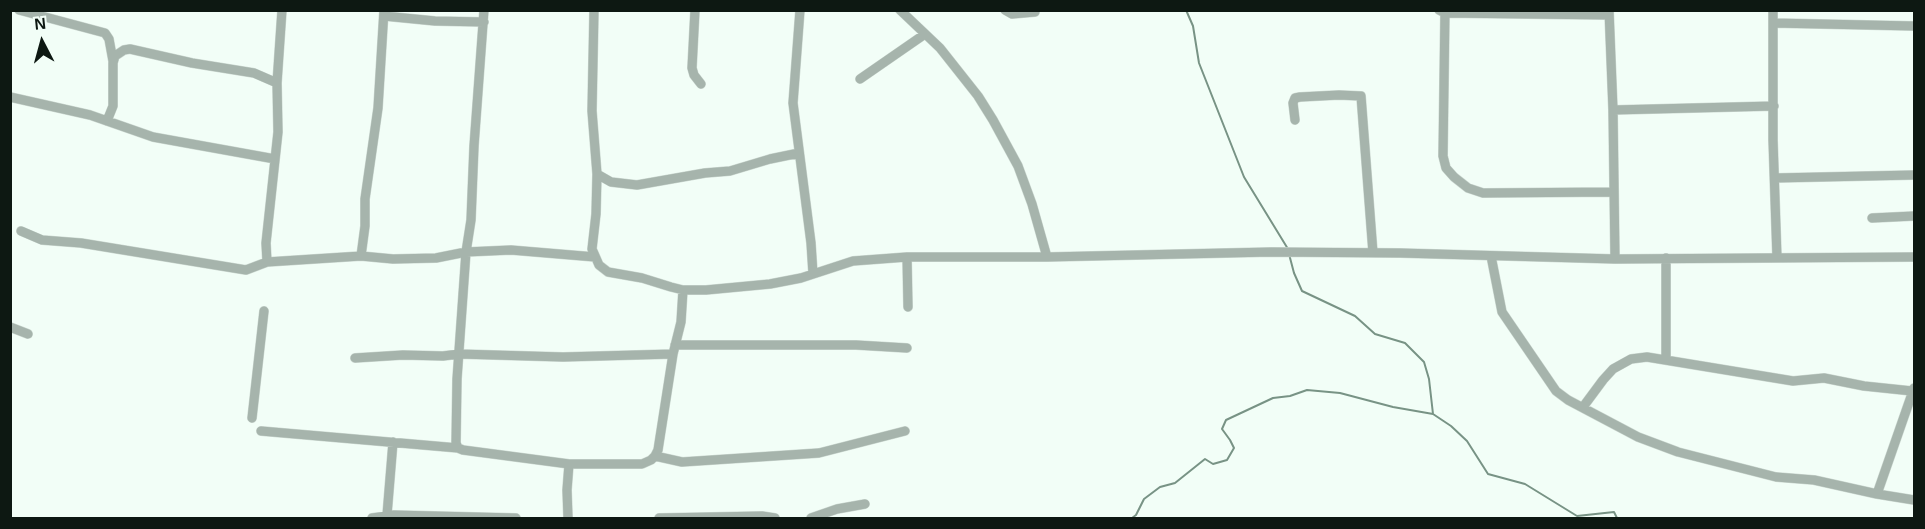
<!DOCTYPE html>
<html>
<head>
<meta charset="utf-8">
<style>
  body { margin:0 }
  #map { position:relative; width:1925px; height:529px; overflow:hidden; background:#f2fef7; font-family:Helvetica,sans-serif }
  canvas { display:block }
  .frame { position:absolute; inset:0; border:12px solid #0d1812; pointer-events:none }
  .north { position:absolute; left:12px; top:12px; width:60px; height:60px; -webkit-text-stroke:4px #f2fef7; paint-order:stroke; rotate:354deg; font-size:16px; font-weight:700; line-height:24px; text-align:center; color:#0d1812 }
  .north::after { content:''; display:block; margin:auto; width:21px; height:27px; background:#0d1812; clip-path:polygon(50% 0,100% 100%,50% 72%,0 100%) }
</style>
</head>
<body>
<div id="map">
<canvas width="1925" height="529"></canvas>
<div class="frame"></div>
<div class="north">N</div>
</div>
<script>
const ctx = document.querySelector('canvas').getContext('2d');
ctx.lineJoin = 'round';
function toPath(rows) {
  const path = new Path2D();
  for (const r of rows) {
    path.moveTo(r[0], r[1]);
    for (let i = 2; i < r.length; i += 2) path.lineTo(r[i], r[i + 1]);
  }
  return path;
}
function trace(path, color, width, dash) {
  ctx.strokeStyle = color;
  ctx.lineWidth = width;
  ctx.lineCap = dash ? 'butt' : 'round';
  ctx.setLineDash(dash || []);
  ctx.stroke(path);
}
trace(toPath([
  [1186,10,1193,26,1199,63,1244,177,1288,249],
  [1289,254,1294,273,1302,291,1355,316,1375,334,1405,343,1424,362,1429,379,1433,414,1451,426,1467,441,1488,474,1525,484,1577,516,1614,512,1617,518],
  [1132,518,1136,515,1144,499,1160,487,1175,483,1205,459,1213,464,1227,460,1234,448,1230,440,1222,429,1226,420,1273,398,1290,396,1307,390,1340,393,1393,407,1433,414]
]), '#789385', 2);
const minor = toPath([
  [19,10,105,33,109,39,113,61],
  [282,10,277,83,278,132,266,243,267,262,361,256,393,259,436,258,466,252,511,250,595,257],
  [484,10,474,146,471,220,466,252,457,379,456,443,458,448,463,450,569,464],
  [594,10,592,111,597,174,596,214,592,249,599,265,608,272,642,278,671,287,683,290,706,290,770,284,801,278,853,261,907,257,908,307],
  [695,10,692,68,694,75,701,84],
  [800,10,793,103,811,243,813,274],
  [900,10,940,48,978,96,993,120,1018,166,1032,204,1047,257],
  [1005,10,1012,14,1035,12],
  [1439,10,1445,13,1609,15],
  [1445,10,1443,156,1446,168,1454,177,1468,188,1483,193,1614,192],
  [1609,10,1613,110,1615,259],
  [1773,10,1773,140,1777,258],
  [384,16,435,21,484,22],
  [1773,23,1914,26],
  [860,79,925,34],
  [10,97,90,115,153,137,275,159],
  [1613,110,1774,106],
  [1295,120,1293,103,1295,98,1300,97,1339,95,1361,96,1373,253],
  [107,121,113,106,113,63,115,56,124,50,130,49,192,63,254,73,277,83],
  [597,174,611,182,637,185,705,173,730,171,770,159,799,153],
  [1775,178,1914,175],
  [1872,218,1914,216],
  [21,231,42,240,81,243,246,270,267,262],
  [361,256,365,226,365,199,378,108,384,10],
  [1491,256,1502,312,1556,391,1568,400,1638,437,1678,452,1776,477,1814,480,1877,494,1914,500],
  [907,257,1047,257,1271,252,1400,253,1615,259,1914,257],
  [10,327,28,334],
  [675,345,856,345,907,348],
  [355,358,403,355,443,356,459,354,563,357,673,354],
  [1666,359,1666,258],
  [1583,407,1603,380,1613,369,1631,359,1647,357,1793,381,1824,378,1864,386,1912,391],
  [252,418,264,311],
  [261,431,458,448],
  [655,456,682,462,819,453,905,431],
  [1877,494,1914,388],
  [387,515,393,442],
  [372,518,394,515,516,518],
  [568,518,567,490,569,464,642,464,651,460,655,456,658,450,673,354,681,322,683,290],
  [659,518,762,516,775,518],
  [811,518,837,509,865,504]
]);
trace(minor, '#cdd9d2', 10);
trace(minor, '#a6b4ac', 9);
</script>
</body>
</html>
